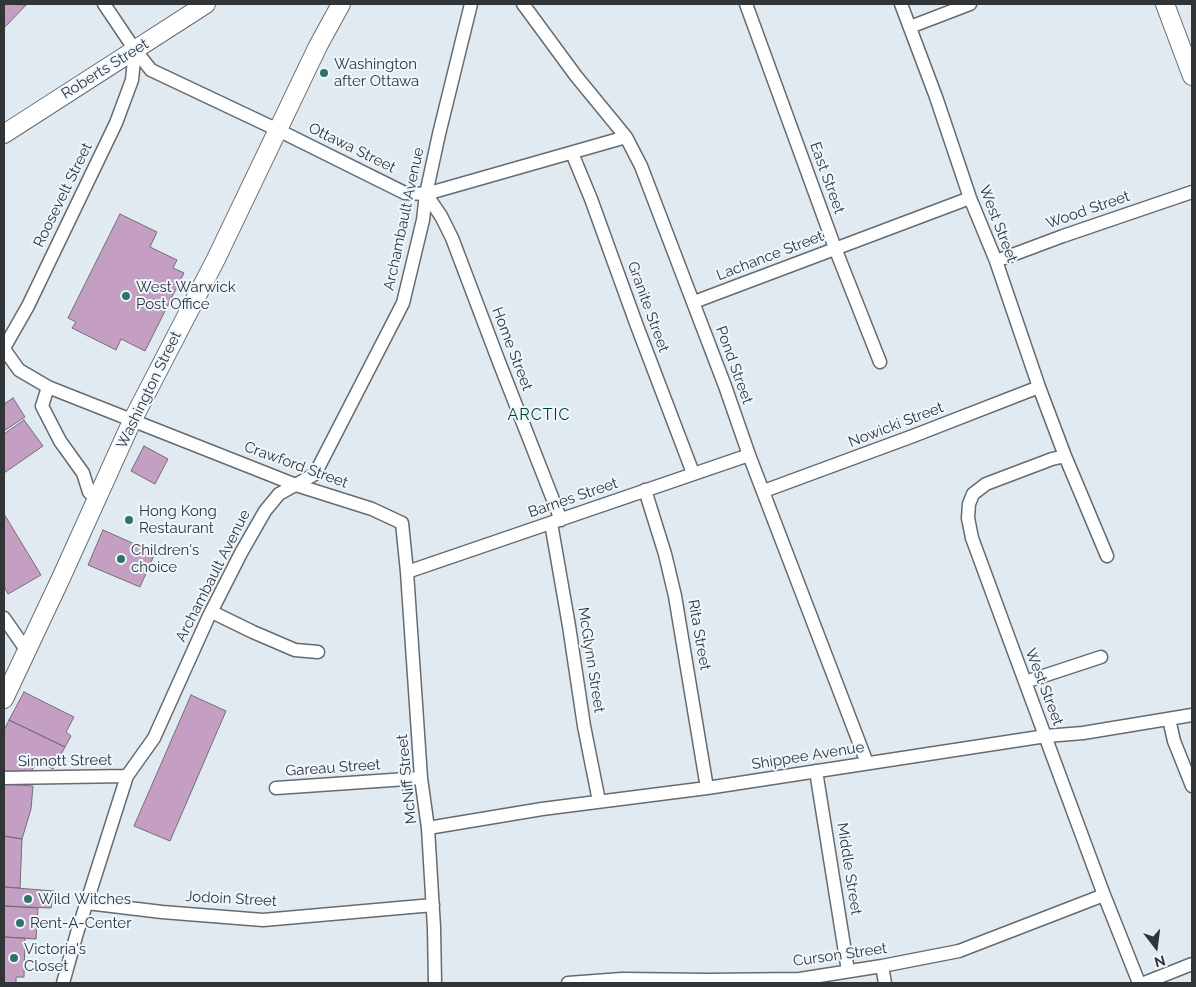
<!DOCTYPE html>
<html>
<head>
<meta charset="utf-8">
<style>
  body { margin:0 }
  #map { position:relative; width:1196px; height:987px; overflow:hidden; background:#e2eaf1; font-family:Raleway,sans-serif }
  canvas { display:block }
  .frame { position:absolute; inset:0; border:5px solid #323538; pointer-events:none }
  .north { position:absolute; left:1131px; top:922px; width:50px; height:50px; -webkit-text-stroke:4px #eff7fe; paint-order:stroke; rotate:165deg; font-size:14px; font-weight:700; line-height:20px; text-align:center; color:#323538 }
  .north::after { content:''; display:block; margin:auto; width:18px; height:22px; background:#323538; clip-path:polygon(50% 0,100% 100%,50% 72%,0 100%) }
</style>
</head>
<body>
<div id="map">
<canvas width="1196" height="987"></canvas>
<div class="frame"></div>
<div class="north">N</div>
</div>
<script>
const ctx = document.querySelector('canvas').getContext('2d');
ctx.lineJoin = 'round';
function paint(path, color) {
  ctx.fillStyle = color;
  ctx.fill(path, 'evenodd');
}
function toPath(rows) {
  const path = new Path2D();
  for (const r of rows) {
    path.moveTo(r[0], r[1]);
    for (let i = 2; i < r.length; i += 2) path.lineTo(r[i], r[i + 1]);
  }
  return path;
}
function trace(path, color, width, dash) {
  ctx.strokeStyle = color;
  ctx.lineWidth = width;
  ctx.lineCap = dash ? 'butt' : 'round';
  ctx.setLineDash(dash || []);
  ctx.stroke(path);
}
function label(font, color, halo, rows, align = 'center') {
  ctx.font = font + ' Raleway,sans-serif';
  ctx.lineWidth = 4;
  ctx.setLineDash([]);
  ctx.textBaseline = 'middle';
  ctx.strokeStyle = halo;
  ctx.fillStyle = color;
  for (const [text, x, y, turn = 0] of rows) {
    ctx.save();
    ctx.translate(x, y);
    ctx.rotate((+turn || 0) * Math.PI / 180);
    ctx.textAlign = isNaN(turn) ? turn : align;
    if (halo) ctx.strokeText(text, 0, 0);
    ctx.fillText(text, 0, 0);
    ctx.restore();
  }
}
const building = toPath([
  [4,4,26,5,4,28,4,4],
  [120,214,157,232,150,247,177,260,173,268,184,273,145,351,121,339,116,350,72,328,76,322,68,318,120,214],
  [13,398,25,417,4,431,4,404,13,398],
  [24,420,43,446,4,473,4,434,24,420],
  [144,446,168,459,155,484,131,471,144,446],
  [4,514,41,575,8,594,4,586,4,514],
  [103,530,155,553,140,587,88,565,103,530],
  [24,692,74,717,66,732,71,736,65,747,9,720,24,692],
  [191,695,226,711,170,841,134,826,191,695],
  [9,720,65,747,53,769,38,761,30,773,4,772,4,730,9,720],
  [4,784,33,786,31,809,22,839,4,836,4,784],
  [4,836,22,839,20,888,4,887,4,836],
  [4,887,54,891,51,908,4,906,4,887],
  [4,906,38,908,36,939,4,937,4,906],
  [4,937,25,938,24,977,16,977,16,983,4,983,4,937]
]);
paint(building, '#c49fc3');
trace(building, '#746e74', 1);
const street = toPath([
  [104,4,135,50,151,70,278,130,405,193,426,194,626,137],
  [523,4,576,76,626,137,641,166,725,386,749,455,867,763],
  [746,4,835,248,880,362],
  [901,4,936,97,970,198,996,261,1039,387,1065,456,1107,556],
  [910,27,970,4],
  [572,153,591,199,637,326,693,473],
  [426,194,441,216,452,238,499,362,561,520],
  [996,261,1063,236,1192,192],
  [694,302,970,198],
  [4,348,28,306,116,123,132,80,135,50],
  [4,349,19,370,48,387,296,485,372,509,402,523,407,572,421,778,428,828,434,928,435,983],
  [48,387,42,406,60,441,83,473,89,492,97,500],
  [1065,456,1052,459,986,484,973,494,969,504,968,518,972,538,1011,644,1104,895,1139,983],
  [645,490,665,554,675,596,707,788],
  [764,491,913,436,1039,387],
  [551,523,569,626,584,726,599,801],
  [407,572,749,455],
  [212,612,253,632,295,650,318,652],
  [4,618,27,651],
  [1025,682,1101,657],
  [1169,719,1174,741,1192,786],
  [816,771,848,971],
  [4,778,127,776],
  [276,788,421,778],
  [428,828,542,809,707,788,1046,736,1083,733,1192,715],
  [87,903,162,912,263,920,433,905],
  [882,966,885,983],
  [63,983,77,933,127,776,154,738,208,618,241,553,265,511,279,494,315,474,403,303,423,220,426,194,439,134,471,4],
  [568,983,622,979,708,980,800,979,882,966,959,951,1104,895],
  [1144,983,1192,964]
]);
const secondary = toPath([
  [1165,4,1192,76],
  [4,134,206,4],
  [4,699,61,578,132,421,216,259,318,46,341,4]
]);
trace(street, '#646b71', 15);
trace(secondary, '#646b71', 20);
trace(street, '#fff', 12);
trace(secondary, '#fff', 18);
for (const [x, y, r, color] of [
  [324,73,5,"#2e7366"],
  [126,296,5,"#2e7366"],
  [129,520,5,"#2e7366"],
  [121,559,5,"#2e7366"],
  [28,899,5,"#2e7366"],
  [20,923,5,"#2e7366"],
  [14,958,5,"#2e7366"]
]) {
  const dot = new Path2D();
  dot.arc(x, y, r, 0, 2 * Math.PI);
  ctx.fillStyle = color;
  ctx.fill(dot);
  trace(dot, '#eff7fe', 2);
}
label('15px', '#323538', '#eff7fe', [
  ["Washington",334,64],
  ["after Ottawa",334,81],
  ["West Warwick",136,287],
  ["Post Office",136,304],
  ["Hong Kong",139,511],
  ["Restaurant",139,528],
  ["Children's",131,550],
  ["choice",131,567],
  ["Wild Witches",38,899],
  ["Rent-A-Center",30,923],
  ["Victoria's",24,949],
  ["Closet",24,966]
], 'left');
label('15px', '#323538', '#eff7fe', [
  ["Roberts Street",105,69,-32],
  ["Ottawa Street",352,148,26],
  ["East Street",827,178,70],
  ["Roosevelt Street",63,195,-64],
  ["Wood Street",1088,210,-19],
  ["Archambault Avenue",404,219,-78],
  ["West Street",998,224,69],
  ["Lachance Street",770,256,-21],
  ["Granite Street",648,307,70],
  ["Home Street",512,349,69],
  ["Pond Street",734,365,70],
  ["Washington Street",149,390,-64],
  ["Nowicki Street",896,425,-21],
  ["Crawford Street",296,465,20],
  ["Barnes Street",573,498,-19],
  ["Archambault Avenue",213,576,-63],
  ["Rita Street",699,635,80],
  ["McGlynn Street",591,660,81],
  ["West Street",1044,687,69],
  ["Shippee Avenue",808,756,-9],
  ["Sinnott Street",65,761,-1],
  ["Gareau Street",333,768,-4],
  ["McNiff Street",407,779,-96],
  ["Middle Street",849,869,81],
  ["Jodoin Street",231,899,3],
  ["Curson Street",840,955,-8]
]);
ctx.letterSpacing = '1px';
label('16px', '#003f36', '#eff7fe', [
  ["ARCTIC",539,415]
]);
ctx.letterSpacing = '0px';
</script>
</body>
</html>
